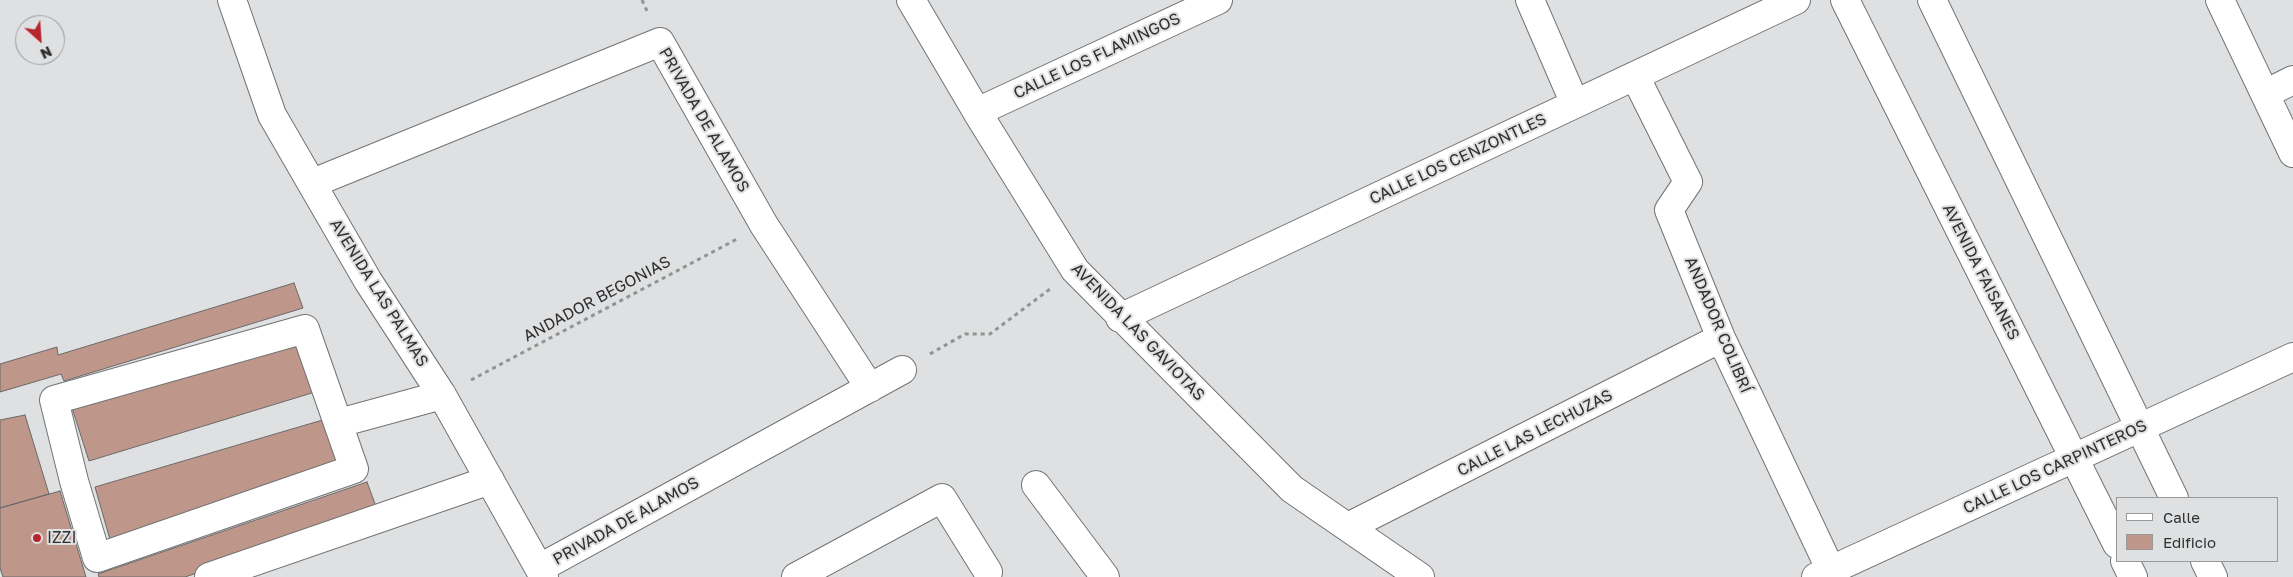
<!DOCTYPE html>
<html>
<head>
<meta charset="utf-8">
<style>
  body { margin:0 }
  #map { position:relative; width:2293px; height:577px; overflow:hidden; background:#dfe0e1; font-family:"Golos Text",sans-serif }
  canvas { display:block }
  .legend { position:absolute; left:2116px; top:497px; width:162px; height:65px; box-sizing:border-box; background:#dfe0e1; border:1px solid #99999a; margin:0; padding:6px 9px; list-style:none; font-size:15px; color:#2f2f30 }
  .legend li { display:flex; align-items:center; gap:10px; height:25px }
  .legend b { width:25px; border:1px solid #99999a }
  .north { position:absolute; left:15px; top:15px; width:50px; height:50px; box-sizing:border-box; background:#dfe0e1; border:1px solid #99999a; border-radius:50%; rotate:154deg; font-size:14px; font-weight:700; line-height:20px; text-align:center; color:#2f2f30 }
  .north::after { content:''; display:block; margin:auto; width:18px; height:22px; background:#b6262e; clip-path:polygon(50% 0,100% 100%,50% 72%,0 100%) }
</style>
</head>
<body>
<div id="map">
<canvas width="2293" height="577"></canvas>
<ul class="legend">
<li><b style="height:6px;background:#fff"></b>Calle</li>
<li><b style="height:14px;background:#be978a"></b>Edificio</li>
</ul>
<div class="north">N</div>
</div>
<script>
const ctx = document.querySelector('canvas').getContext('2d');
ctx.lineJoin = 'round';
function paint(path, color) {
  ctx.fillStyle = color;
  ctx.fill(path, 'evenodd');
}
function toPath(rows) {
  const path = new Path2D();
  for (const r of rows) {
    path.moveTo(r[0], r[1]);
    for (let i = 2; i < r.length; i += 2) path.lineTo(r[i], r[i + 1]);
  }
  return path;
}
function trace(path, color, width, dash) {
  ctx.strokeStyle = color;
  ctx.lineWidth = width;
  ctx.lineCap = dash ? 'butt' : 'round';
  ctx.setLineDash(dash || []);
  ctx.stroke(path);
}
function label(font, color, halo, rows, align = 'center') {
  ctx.font = font + ' "Golos Text",sans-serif';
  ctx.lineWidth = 4;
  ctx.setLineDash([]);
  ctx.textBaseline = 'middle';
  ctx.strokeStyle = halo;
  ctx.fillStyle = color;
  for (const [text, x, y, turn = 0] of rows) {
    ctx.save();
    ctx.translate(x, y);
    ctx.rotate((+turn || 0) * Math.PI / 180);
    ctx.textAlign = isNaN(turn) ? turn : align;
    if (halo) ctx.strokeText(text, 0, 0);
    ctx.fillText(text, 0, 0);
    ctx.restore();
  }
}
const building = toPath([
  [294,283,303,308,64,381,61,374,0,392,0,364,57,347,58,355,294,283],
  [299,343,315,392,89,461,72,408,299,343],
  [25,415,49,494,0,508,0,420,25,415],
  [326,419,342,471,111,543,95,487,326,419],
  [367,482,378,512,185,577,99,577,98,574,367,482],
  [60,491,86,577,3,577,0,568,0,508,60,491]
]);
paint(building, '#be978a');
trace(building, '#6a6969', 1);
const minor = toPath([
  [232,0,272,115,368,281,442,395,544,577],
  [911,0,977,112,1075,270,1292,489,1420,577],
  [1530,0,1575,104],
  [1845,0,2117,544],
  [1932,0,2174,498],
  [2220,0,2293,153],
  [1635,76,1688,182,1669,210,1721,338,1834,577],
  [2265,94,2293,80],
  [977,112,1218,0],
  [313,183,660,42,764,225,870,388],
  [1120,318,1796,0],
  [305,329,354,469,97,558,74,481,54,400,305,329],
  [339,423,442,395],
  [1036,485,1105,577],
  [1348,527,1721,338],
  [2125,561,2133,577],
  [2205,561,2213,577],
  [540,568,902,370],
  [209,577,490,480],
  [796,577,942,498,988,572],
  [1816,577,2293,357]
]);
trace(minor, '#727374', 30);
trace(toPath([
  [642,0,648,13],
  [930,354,965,334,990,334,1050,289],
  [471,380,737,239]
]), '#939394', 3, [4, 4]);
trace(minor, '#fff', 28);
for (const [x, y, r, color] of [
  [37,538,5,"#b6262e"]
]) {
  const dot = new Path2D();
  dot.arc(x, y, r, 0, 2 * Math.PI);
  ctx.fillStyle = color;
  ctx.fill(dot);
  trace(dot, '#dfe0e1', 2);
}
label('16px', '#2f2f30', '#dfe0e1', [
  ["CALLE LOS FLAMINGOS",1097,56,-25],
  ["PRIVADA DE ALAMOS",704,120,60],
  ["CALLE LOS CENZONTLES",1458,159,-25],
  ["AVENIDA FAISANES",1981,272,63],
  ["AVENIDA LAS PALMAS",379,293,58],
  ["ANDADOR BEGONIAS",597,299,-28],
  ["ANDADOR COLIBRÍ",1718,325,67],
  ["AVENIDA LAS GAVIOTAS",1138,332,46],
  ["CALLE LAS LECHUZAS",1535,433,-27],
  ["CALLE LOS CARPINTEROS",2055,467,-25],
  ["PRIVADA DE ALAMOS",626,521,-29]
]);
label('16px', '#2f2f30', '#dfe0e1', [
  ["IZZI",47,538]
], 'left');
</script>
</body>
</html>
